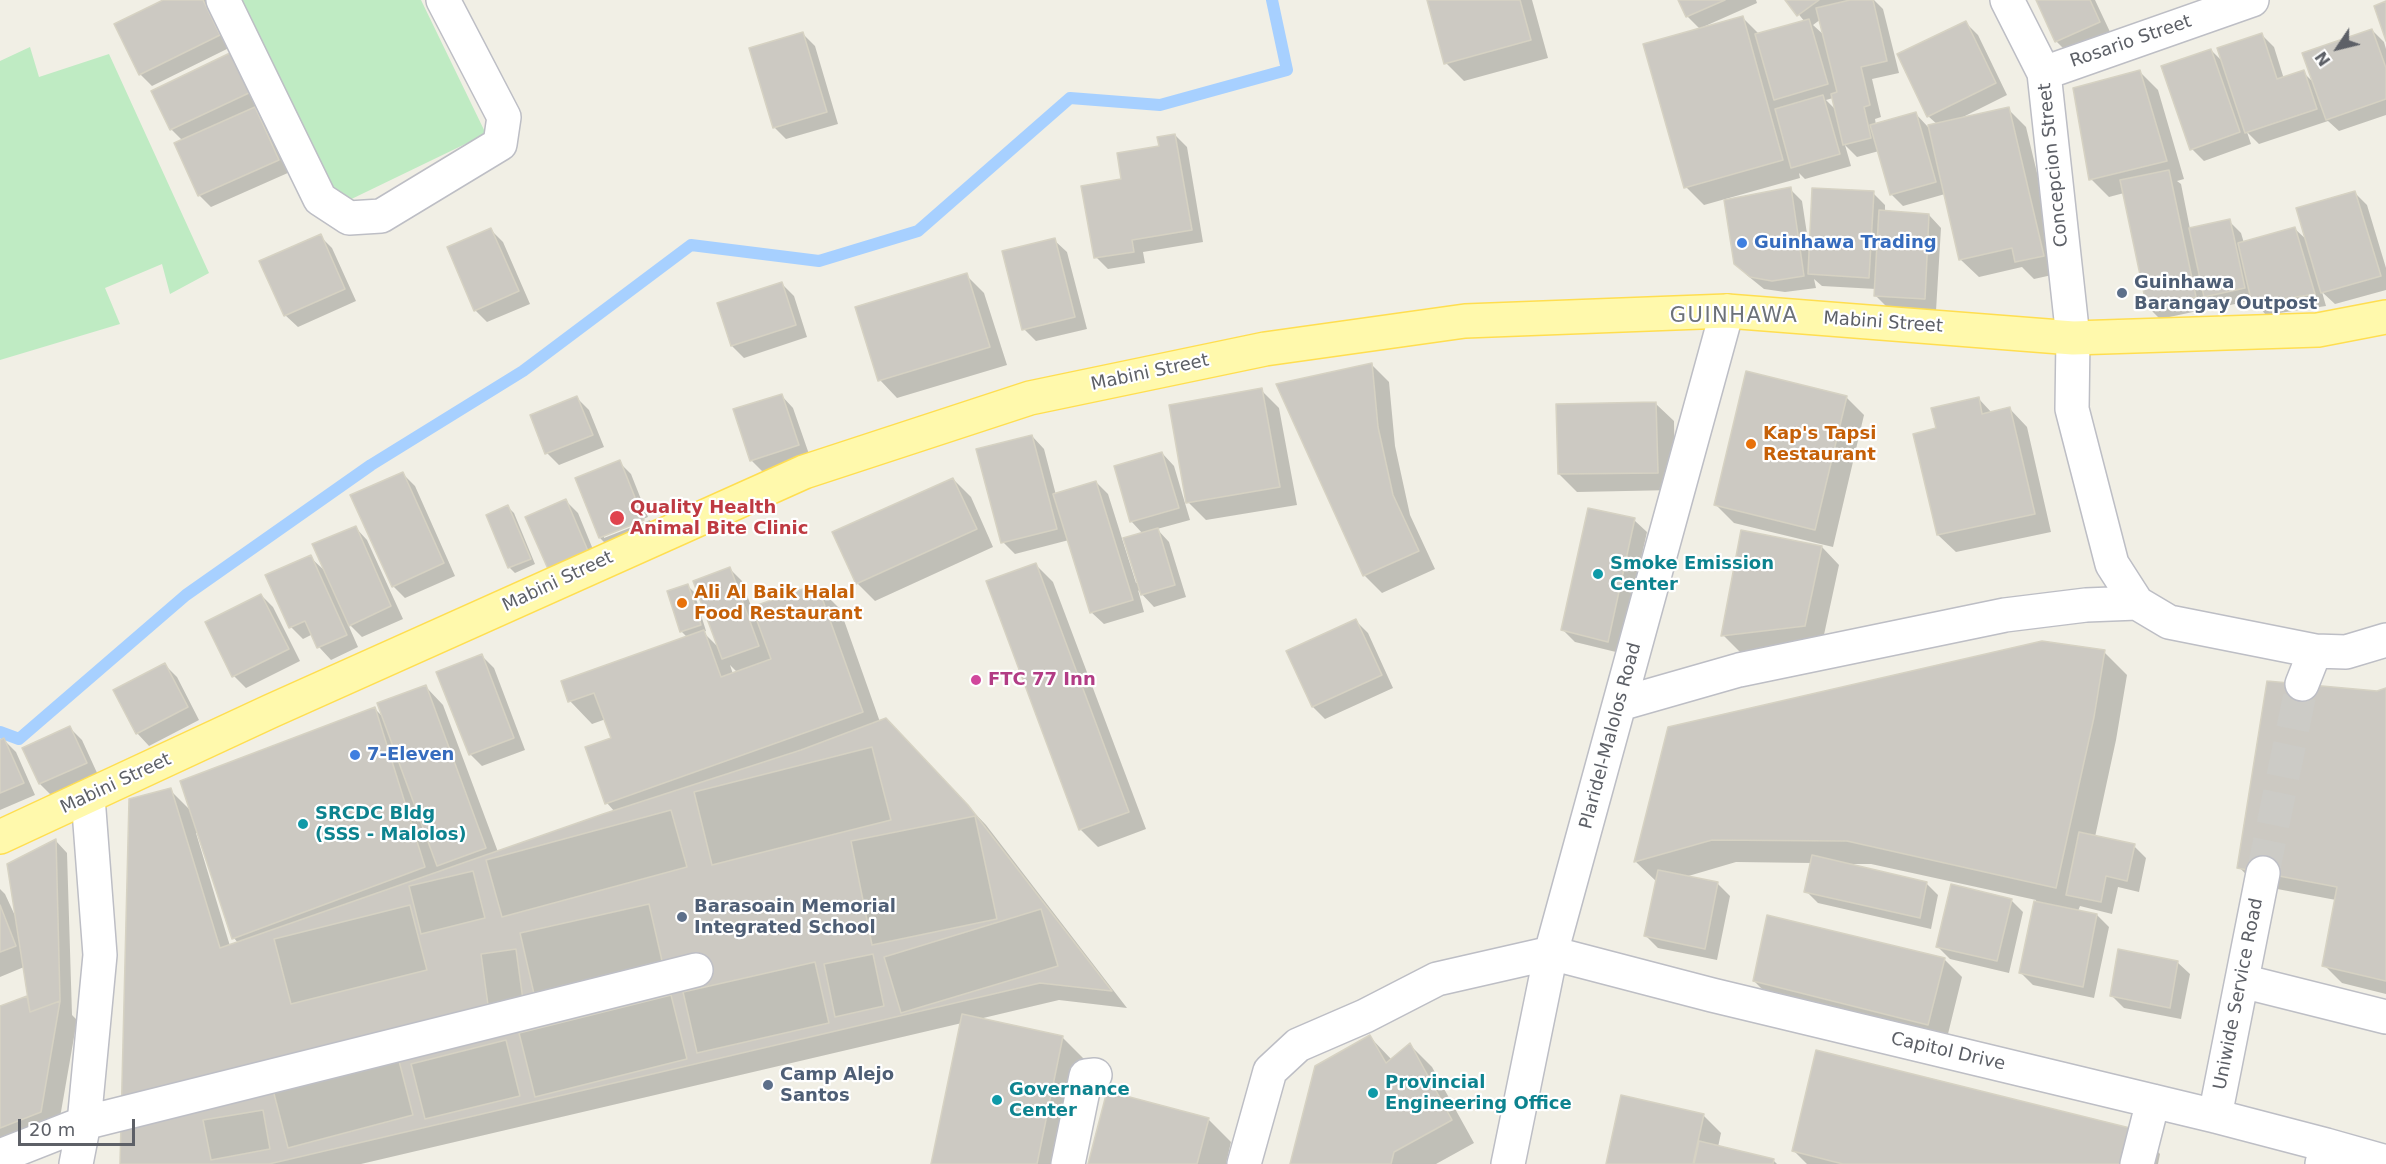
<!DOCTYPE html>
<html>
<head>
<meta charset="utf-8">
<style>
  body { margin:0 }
  #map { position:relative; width:2386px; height:1164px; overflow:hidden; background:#f1efe5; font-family:"DejaVu Sans",sans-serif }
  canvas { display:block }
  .north { position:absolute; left:2308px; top:18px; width:60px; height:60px; -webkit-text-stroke:4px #fff; paint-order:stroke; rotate:235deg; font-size:16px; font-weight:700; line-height:24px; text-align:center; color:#5d6067 }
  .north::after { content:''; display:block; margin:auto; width:21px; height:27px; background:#5d6067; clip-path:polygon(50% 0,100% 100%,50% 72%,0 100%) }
  .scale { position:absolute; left:18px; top:1119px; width:117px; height:27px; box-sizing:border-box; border:3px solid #5d6067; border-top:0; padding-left:8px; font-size:18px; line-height:21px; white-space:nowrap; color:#5d6067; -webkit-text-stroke:4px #fff; paint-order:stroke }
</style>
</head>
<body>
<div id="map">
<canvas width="2386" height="1164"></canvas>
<div class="north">N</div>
<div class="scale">20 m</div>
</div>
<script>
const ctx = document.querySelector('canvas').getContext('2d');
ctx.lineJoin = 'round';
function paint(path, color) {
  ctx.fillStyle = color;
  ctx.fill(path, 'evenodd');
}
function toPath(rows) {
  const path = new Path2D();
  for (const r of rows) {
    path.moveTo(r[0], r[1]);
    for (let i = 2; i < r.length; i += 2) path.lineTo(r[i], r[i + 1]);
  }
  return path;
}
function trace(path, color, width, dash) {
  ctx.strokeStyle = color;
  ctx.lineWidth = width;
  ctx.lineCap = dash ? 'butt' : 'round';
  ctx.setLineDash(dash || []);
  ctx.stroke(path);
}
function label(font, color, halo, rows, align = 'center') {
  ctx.font = font + ' "DejaVu Sans",sans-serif';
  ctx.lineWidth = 4.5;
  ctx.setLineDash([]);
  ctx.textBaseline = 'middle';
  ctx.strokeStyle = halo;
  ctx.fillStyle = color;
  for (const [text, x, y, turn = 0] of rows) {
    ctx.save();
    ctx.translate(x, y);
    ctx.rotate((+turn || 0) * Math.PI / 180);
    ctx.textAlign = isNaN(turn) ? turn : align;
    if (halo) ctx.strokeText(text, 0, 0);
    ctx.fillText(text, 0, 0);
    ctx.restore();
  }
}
paint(toPath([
  [238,0,421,0,486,134,337,206],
  [30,47,39,77,109,54,209,273,170,294,162,264,105,288,120,324,0,360,0,61]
]), '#bfebc3');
paint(toPath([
  [167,0,208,0,231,47,152,86,140,74],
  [1428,0,1532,0,1548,58,1464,81,1446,63],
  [1680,0,1756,0,1757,3,1703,27,1704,28,1743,18,1759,34,1805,22,1787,0,1874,0,1883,9,1899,73,1872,79,1881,117,1875,119,1876,125,1916,114,1928,127,1938,125,1928,116,1966,23,1978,35,2007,95,1959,119,2008,109,2026,127,2061,273,2034,279,2022,267,1979,277,1961,260,1945,194,1903,206,1891,194,1879,151,1857,157,1845,145,1851,166,1805,179,1799,173,1800,178,1704,205,1686,187,1700,29,1687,16],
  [1821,19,1825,36,1813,25],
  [1833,98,1836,110,1826,100],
  [2038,0,2095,0,2111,34,2068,53,2056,41],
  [2372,30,2384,42,2386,49,2386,115,2339,131,2328,121,2259,144,2247,132,2251,144,2204,161,2192,149,2211,50,2224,63,2262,35,2274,47,2284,79,2303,72,2314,83],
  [803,34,815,46,838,124,786,139,774,127],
  [231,54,262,105,254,108,267,121,290,172,211,207,199,195,183,141,171,129,153,92],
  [2140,72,2158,90,2184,179,2177,181,2181,184,2190,229,2229,221,2241,233,2244,243,2295,229,2308,241,2355,193,2367,205,2386,268,2386,290,2335,304,2322,292,2326,306,2266,315,2253,300,2217,308,2204,295,2207,309,2160,319,2148,307,2124,193,2109,197,2091,179],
  [1175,135,1187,147,1203,242,1143,252,1145,263,1108,269,1096,257,1123,180],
  [1790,189,1802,201,1809,247,1873,193,1885,205,1885,212,1929,215,1941,228,1936,311,1888,308,1876,296,1876,289,1822,286,1814,279,1816,288,1785,292,1764,289,1748,276,1735,263],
  [491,230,503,242,530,304,487,322,475,310],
  [320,236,332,248,356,301,298,327,285,315],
  [1054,240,1067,252,1087,329,1036,341,1024,329],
  [966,275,984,293,1007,365,897,398,880,380],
  [782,284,794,296,807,337,744,358,732,346],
  [1372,365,1389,382,1395,446,1410,515,1435,569,1382,593,1364,575],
  [1261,390,1279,408,1297,505,1206,520,1188,502],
  [781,395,793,408,810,457,763,472,751,460],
  [1846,397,1864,415,1833,547,1734,523,1716,505],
  [577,398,589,410,604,447,559,465,547,453],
  [1979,399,1992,413,2010,409,2027,427,2051,532,1956,552,1938,535,1938,430],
  [1656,404,1674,421,1675,490,1577,492,1559,474],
  [1032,436,1044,449,1056,495,1096,482,1108,494,1136,583,1138,583,1143,534,1131,521,1162,453,1174,466,1190,520,1157,529,1169,542,1186,597,1154,607,1138,590,1144,612,1104,624,1091,612,1069,540,1015,554,1003,542],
  [619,462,631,474,648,517,604,535,604,538,650,520,655,533,612,550,600,538,577,479],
  [403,474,415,486,455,576,405,598,393,586],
  [953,479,971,497,993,547,875,601,857,583],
  [566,501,578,513,599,564,561,580],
  [508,507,514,513,535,564,515,573,509,567],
  [1634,520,1647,532,1620,653,1575,642,1563,630],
  [355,527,367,540,403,619,362,637,347,622,358,647,331,660,319,647,313,634,303,639,291,627,310,557,326,572],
  [1822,547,1839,565,1822,644,1741,653,1723,635],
  [1036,565,1053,582,1146,829,1098,847,1080,829],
  [730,569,742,581,752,609,817,586,840,609,880,722,903,738,986,825,1127,1008,1059,1000,979,1019,1062,1037,1085,1060,1064,1164,932,1164,962,1023,361,1164,122,1164,170,790,191,811,375,709,383,717,426,687,443,705,498,852,615,812,607,803,613,739,606,719,592,724,570,701,563,682,688,638,681,631,688,586,694,592,706,631,703,632,719,648],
  [730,665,737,672,733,674],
  [196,833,199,833,234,938,238,943,230,946],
  [261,595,273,607,300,661,246,688,234,676],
  [1356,621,1368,633,1393,688,1325,719,1313,707,1288,652],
  [2104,652,2127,675,2116,740,2095,837,2134,846,2146,858,2139,892,2118,887,2112,914,2080,906,2078,911,2097,915,2109,927,2094,998,2033,985,2021,973,2036,900,1871,864,1848,864,1926,883,1938,895,1931,929,1818,903,1806,891,1812,863,1736,862,1685,877,1718,884,1730,896,1717,960,1658,948,1645,935,1657,882,1636,862,1669,728],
  [482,656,494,668,525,750,482,766,470,754],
  [165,665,177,677,199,720,149,746,137,733,115,691],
  [2386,690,2386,994,2342,983,2324,965,2336,900,2256,885,2239,867,2377,692],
  [70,728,82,740,98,775,52,796,40,784,24,749],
  [4,740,16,752,35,795,0,810,0,742],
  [56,841,67,853,72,1015,77,1020,58,1129,0,1147,0,1008,29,997,24,967,0,977,0,889,5,894,17,920],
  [2011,900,2023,912,2009,973,1950,959,1938,947],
  [1944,959,1962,977,1946,1042,1772,999,1754,981],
  [2177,962,2190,974,2181,1019,2124,1008,2112,996],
  [1370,1037,1392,1060,1410,1045,1432,1067,1474,1143,1436,1164,1292,1164],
  [1703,1115,1721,1133,1718,1147,1773,1160,1777,1164,1607,1164],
  [1208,1119,1231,1142,1226,1164,1090,1164],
  [2137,1131,2160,1154,2158,1164,1807,1164,1794,1151]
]), '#0003');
trace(toPath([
  [0,732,19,739,186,595,371,465,523,371,691,245,819,261,918,231,1070,98,1160,105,1287,70,1272,0]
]), '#a7d0ff', 12);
const building = toPath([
  [163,0,203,0,220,35,139,75,114,24,163,0],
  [1427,0,1520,0,1531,40,1444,64,1427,0],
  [1678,0,1725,0,1686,17,1678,0],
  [1785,0,1819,0,1797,16,1785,0],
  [1850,0,1873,0,1887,61,1861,67,1870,105,1864,107,1871,138,1843,145,1831,94,1837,92,1816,8,1850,0],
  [2036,0,2090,0,2100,22,2055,42,2036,0],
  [2386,1,2386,41,2374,6,2386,1],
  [1743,16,1783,160,1684,188,1643,44,1743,16],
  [1809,19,1828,84,1774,100,1755,34,1809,19],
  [1966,21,1996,83,1927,117,1897,54,1966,21],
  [2372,29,2386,68,2386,99,2326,120,2302,53,2372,29],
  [803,32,827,112,773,128,749,48,803,32],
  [2262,33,2277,79,2304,70,2317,109,2245,133,2217,48,2262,33],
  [2211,49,2240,132,2190,150,2161,66,2211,49],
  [232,52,251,92,170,130,151,91,232,52],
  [2140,70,2167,161,2089,180,2073,88,2140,70],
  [1823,95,1840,154,1791,168,1775,109,1823,95],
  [255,107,279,160,198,196,174,143,255,107],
  [2009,107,2044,256,2015,262,2012,248,1959,260,1928,125,2009,107],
  [1916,112,1936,182,1890,195,1870,125,1916,112],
  [1175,134,1192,230,1132,240,1134,252,1094,258,1081,186,1121,179,1117,153,1159,146,1157,137,1175,134],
  [2169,170,2196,297,2147,308,2120,180,2169,170],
  [1791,187,1804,276,1772,281,1750,277,1734,264,1724,200,1791,187],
  [1812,188,1874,191,1869,278,1808,274,1812,188],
  [2355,191,2381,276,2321,293,2296,208,2355,191],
  [1879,210,1929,214,1925,299,1874,296,1879,210],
  [2230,219,2245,288,2204,297,2189,228,2230,219],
  [2295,227,2315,294,2252,304,2238,243,2295,227],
  [491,228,519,291,474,311,447,247,491,228],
  [321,234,345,289,284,316,259,261,321,234],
  [1055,238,1075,317,1022,330,1002,251,1055,238],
  [967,273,990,347,878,381,855,307,967,273],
  [782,282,796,325,731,346,717,303,782,282],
  [1372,363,1378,427,1393,495,1419,551,1363,576,1276,384,1372,363],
  [1746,371,1847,396,1815,530,1714,505,1746,371],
  [1262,388,1280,487,1186,503,1169,405,1262,388],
  [782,394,799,445,750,461,733,409,782,394],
  [577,396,593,435,545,454,530,415,577,396],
  [1979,397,1982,414,2010,407,2035,514,1937,535,1913,434,1936,428,1931,408,1979,397],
  [1656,402,1658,473,1558,474,1556,404,1656,402],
  [1032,435,1057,529,1001,543,976,449,1032,435],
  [1162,452,1179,508,1130,522,1114,466,1162,452],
  [620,460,644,520,599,538,575,478,620,460],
  [403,472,444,563,392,587,350,495,403,472],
  [953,478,977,529,856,584,832,532,953,478],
  [1096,481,1133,600,1090,613,1053,494,1096,481],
  [566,499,588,551,548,569,525,517,566,499],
  [508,505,531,559,508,568,486,515,508,505],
  [1588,508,1635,518,1608,642,1561,630,1588,508],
  [356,526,391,606,349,626,312,544,356,526],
  [1158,528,1175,585,1141,595,1123,538,1158,528],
  [1741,530,1822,546,1805,626,1721,636,1741,530],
  [311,555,347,635,317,648,305,621,289,628,265,575,311,555],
  [1036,563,1129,812,1079,830,986,581,1036,563],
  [730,567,759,646,722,659,693,581,730,567],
  [688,584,701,625,680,632,667,591,688,584],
  [817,584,863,712,605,804,585,747,611,738,594,693,568,702,561,681,704,630,721,677,771,659,752,607,817,584],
  [261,594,289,649,232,677,205,622,261,594],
  [1356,619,1382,675,1312,707,1286,651,1356,619],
  [2042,641,2105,650,2094,717,2056,888,1847,841,1712,840,1634,862,1668,727,2042,641],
  [482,654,514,738,469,755,436,672,482,654],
  [165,663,188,707,136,734,113,690,165,663],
  [2267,681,2377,691,2386,688,2386,981,2322,966,2337,887,2237,868,2267,681],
  [426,685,486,848,437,866,377,703,426,685],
  [375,707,425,867,232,939,180,781,375,707],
  [886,718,968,805,1112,991,1040,983,269,1164,120,1164,129,799,171,788,220,948,603,814,801,750,886,718],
  [70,726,87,763,39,784,22,748,70,726],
  [4,738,24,783,0,793,0,740,4,738],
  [872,747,891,820,712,865,694,792,872,747],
  [671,810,687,867,502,917,486,860,671,810],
  [975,816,997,919,872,945,851,841,975,816],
  [2079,832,2135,844,2127,881,2106,876,2101,902,2066,895,2079,832],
  [56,839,60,1001,30,1012,7,864,56,839],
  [1812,855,1927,882,1920,918,1804,892,1812,855],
  [1658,870,1718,882,1705,949,1644,936,1658,870],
  [473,871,485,918,421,934,409,886,473,871],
  [1951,884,2012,899,1997,961,1936,947,1951,884],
  [2034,901,2097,914,2083,987,2019,973,2034,901],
  [649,904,663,965,534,994,520,933,649,904],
  [0,905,16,946,0,952,0,905],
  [410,905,427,970,291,1004,274,939,410,905],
  [1041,909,1058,966,901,1013,884,957,1041,909],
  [1767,915,1945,958,1928,1025,1753,981,1767,915],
  [516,949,523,1000,488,1005,481,954,516,949],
  [2118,949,2178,961,2170,1008,2110,996,2118,949],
  [873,954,884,1006,835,1017,824,964,873,954],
  [815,962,829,1023,697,1053,683,992,815,962],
  [671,995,687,1059,535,1097,519,1033,671,995],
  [27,996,30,1012,60,1001,41,1112,0,1128,0,1006,27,996],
  [962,1014,1063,1036,1037,1164,931,1164,962,1014],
  [1370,1035,1386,1063,1410,1043,1452,1120,1394,1152,1391,1164,1290,1164,1315,1066,1370,1035],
  [506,1040,520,1096,425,1119,411,1064,506,1040],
  [1816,1050,2138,1130,2130,1164,1843,1164,1792,1151,1816,1050],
  [398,1057,413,1115,288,1148,273,1090,398,1057],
  [1107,1091,1209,1118,1197,1164,1088,1164,1107,1091],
  [1621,1095,1704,1114,1693,1164,1606,1164,1621,1095],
  [263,1110,270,1149,211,1160,203,1120,263,1110],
  [1699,1141,1774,1159,1773,1164,1694,1164,1699,1141]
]);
paint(building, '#ccc9c2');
trace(building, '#d6d2c3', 1.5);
trace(toPath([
  [2263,873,2302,684]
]), '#cccbc6', 33, [33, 16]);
const minor = toPath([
  [223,0,320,199,349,218,381,216,500,144,504,117,443,0],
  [2007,0,2044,73,2073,338,2072,409,2112,564,2137,603,2169,622,2315,651],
  [2044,73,2252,0],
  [2302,684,2315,651,2346,652,2386,640],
  [1620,704,1739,670,2005,615,2086,605,2137,603],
  [2242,981,2386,1017],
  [2215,1116,2263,873],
  [2326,1145,2386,1162],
  [0,1156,84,1123,696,970],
  [76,1164,84,1123,100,955,88,797],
  [1068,1164,1086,1076,1095,1075],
  [1244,1164,1270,1071,1298,1045,1365,1016,1437,979,1551,953,1712,995,2215,1116,2326,1145,2322,1164],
  [1508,1164,1551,953,1727,311],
  [2137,1164,2153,1101]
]);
const major = toPath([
  [0,837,271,711,804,472,1030,398,1265,349,1465,321,1727,311,2073,338,2318,330,2386,317]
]);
trace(minor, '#bdbec5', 36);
trace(major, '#ffde50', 36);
trace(minor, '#fff', 33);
trace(major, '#fff9ac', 33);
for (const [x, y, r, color] of [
  [1742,243,6,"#3f7fe0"],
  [2122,293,6,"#5c6f8a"],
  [1751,444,6,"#e8710a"],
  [617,518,8,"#e0444e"],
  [1598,574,6,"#0f9aa8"],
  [682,603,6,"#e8710a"],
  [976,680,6,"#d1479c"],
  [355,755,6,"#3f7fe0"],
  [303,824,6,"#0f9aa8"],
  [682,917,6,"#5c6f8a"],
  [768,1085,6,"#5c6f8a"],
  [1373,1093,6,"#0f9aa8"],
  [997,1100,6,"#0f9aa8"]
]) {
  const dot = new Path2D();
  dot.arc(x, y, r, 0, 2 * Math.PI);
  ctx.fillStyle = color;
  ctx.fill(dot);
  trace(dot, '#fff', 2);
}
label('18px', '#5d6067', '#fff', [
  ["Rosario Street",2131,42,-19],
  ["Concepcion Street",2054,165,-96],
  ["Mabini Street",1883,323,4],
  ["Mabini Street",1150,373,-12],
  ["Mabini Street",558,582,-25],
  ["Plaridel-Malolos Road",1611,736,-75],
  ["Mabini Street",116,784,-25],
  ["Uniwide Service Road",2239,994,-79],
  ["Capitol Drive",1948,1052,13]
]);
label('bold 18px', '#366cbe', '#fff', [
  ["Guinhawa Trading",1754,243],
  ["7-Eleven",367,755]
], 'left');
label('bold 18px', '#4e5e75', '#fff', [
  ["Guinhawa",2134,283],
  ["Barangay Outpost",2134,304],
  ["Barasoain Memorial",694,907],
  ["Integrated School",694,928],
  ["Camp Alejo",780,1075],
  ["Santos",780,1096]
], 'left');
label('bold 18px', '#c56008', '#fff', [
  ["Kap's Tapsi",1763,434],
  ["Restaurant",1763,455],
  ["Ali Al Baik Halal",694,593],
  ["Food Restaurant",694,614]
], 'left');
label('bold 18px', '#be3a42', '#fff', [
  ["Quality Health",630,508],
  ["Animal Bite Clinic",630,529]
], 'left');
label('bold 18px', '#0d838f', '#fff', [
  ["Smoke Emission",1610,564],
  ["Center",1610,585],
  ["SRCDC Bldg",315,814],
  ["(SSS - Malolos)",315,835],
  ["Provincial",1385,1083],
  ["Engineering Office",1385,1104],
  ["Governance",1009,1090],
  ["Center",1009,1111]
], 'left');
label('bold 18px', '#b23c85', '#fff', [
  ["FTC 77 Inn",988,680]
], 'left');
ctx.letterSpacing = '1.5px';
label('21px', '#6d7279', '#fff', [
  ["GUINHAWA",1734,317]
]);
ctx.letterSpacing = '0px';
</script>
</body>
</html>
